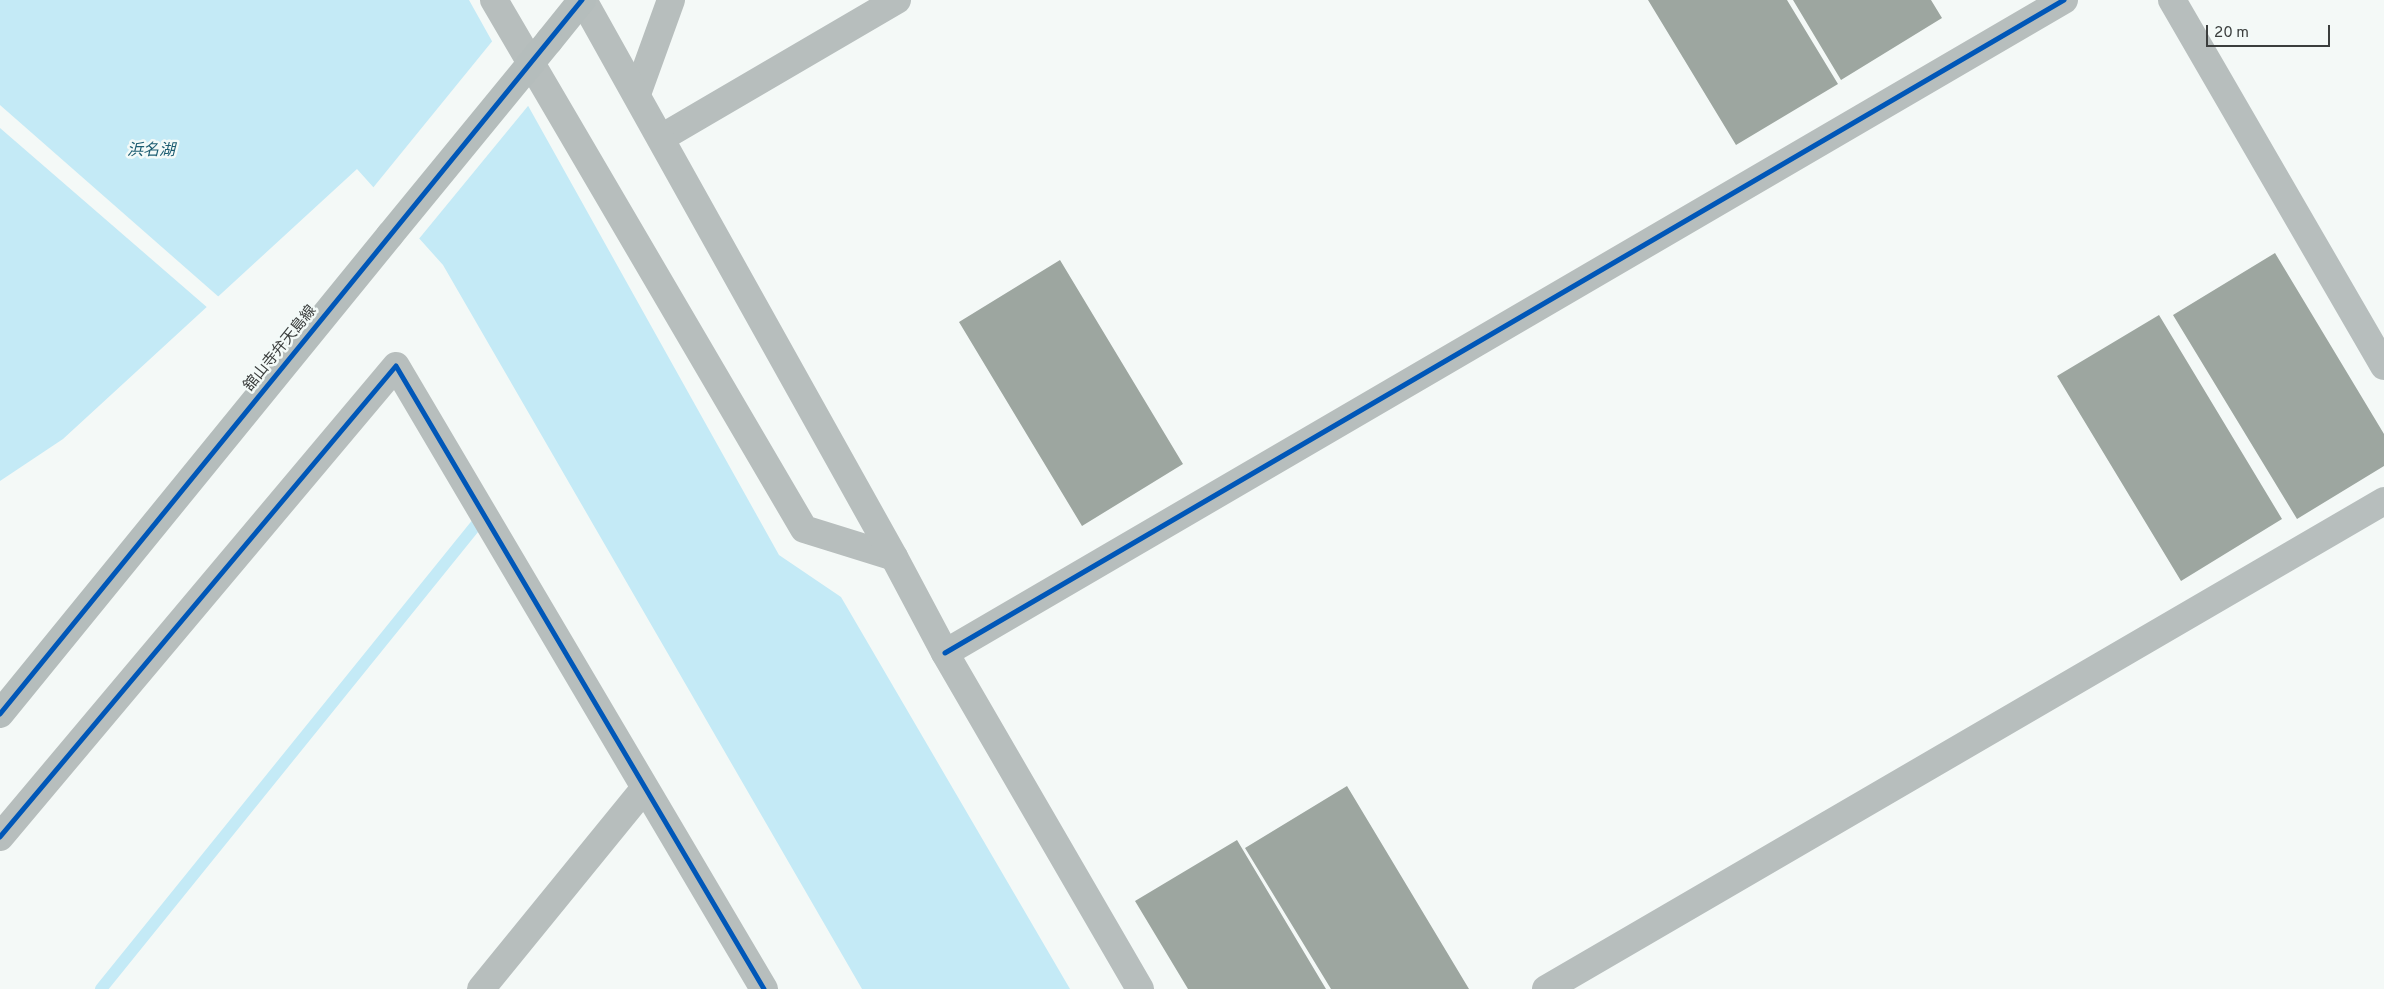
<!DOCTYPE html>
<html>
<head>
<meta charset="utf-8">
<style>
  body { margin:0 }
  #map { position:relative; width:2384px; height:989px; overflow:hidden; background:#f4f9f7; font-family:Overpass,sans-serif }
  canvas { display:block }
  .scale { position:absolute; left:2206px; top:25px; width:124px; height:22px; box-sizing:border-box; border:2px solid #3b3e3d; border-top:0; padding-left:6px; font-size:15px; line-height:18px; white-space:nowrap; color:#3b3e3d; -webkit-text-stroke:4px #f3faf8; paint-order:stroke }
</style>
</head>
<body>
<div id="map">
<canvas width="2384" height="989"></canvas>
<div class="scale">20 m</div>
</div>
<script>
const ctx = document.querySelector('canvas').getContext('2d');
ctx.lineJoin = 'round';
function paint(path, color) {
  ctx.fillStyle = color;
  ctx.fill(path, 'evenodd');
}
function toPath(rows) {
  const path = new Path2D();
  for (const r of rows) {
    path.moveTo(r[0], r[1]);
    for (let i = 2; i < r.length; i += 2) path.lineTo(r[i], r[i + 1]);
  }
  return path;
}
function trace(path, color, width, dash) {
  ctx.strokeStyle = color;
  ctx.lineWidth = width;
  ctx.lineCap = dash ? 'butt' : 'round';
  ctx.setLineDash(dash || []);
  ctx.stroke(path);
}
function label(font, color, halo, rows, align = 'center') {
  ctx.font = font + ' Overpass,"Noto Sans JP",sans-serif';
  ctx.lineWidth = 5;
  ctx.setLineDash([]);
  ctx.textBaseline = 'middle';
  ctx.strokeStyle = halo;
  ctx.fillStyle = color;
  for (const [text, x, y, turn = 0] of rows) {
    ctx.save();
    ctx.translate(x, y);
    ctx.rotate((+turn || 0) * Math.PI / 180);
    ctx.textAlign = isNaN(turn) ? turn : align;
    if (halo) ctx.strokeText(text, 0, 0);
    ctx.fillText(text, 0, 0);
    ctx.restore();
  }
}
paint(toPath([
  [0,0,469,0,779,555,841,597,1070,989,862,989,443,265,357,169,63,439,0,481]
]), '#c4eaf6');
paint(toPath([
  [494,39,531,106,528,106,418,240,372,189],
  [0,105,220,298,209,309,0,128]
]), '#f4f9f7');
trace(toPath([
  [101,989,476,525]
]), '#c4eaf6', 12);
paint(toPath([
  [1648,0,1787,0,1838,84,1736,145],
  [1793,0,1931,0,1942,18,1841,80],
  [2275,253,2384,434,2384,466,2297,519,2173,315],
  [1060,260,1183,464,1082,526,959,322],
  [2159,315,2282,519,2181,581,2057,376],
  [1347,786,1469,989,1331,989,1245,848],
  [1237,840,1326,989,1188,989,1135,901]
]), '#9da6a0');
trace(toPath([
  [494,0,804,529,894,557],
  [2172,0,2384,366],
  [637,94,671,0],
  [661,138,897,0],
  [945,653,2064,0],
  [0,837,396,366,764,989],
  [481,989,644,789],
  [1546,989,2384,501]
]), '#b7bebd', 28);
trace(toPath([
  [583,0,894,557,945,653,1140,989]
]), '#b7bebd', 28);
trace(toPath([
  [549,41,582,0],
  [0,714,390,235]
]), '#b5bdbc', 28);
trace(toPath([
  [390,235,549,41]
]), '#b5bdbc', 28);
trace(toPath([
  [945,653,2064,0],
  [0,714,582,0],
  [0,837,396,366,764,989]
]), '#0057b8', 5);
label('15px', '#3b3e3d', '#f3faf8', [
  ["舘山寺弁天島線",281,349,-51]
]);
label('italic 16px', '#1d5d71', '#f3faf8', [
  ["浜名湖",151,152]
]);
</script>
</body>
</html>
